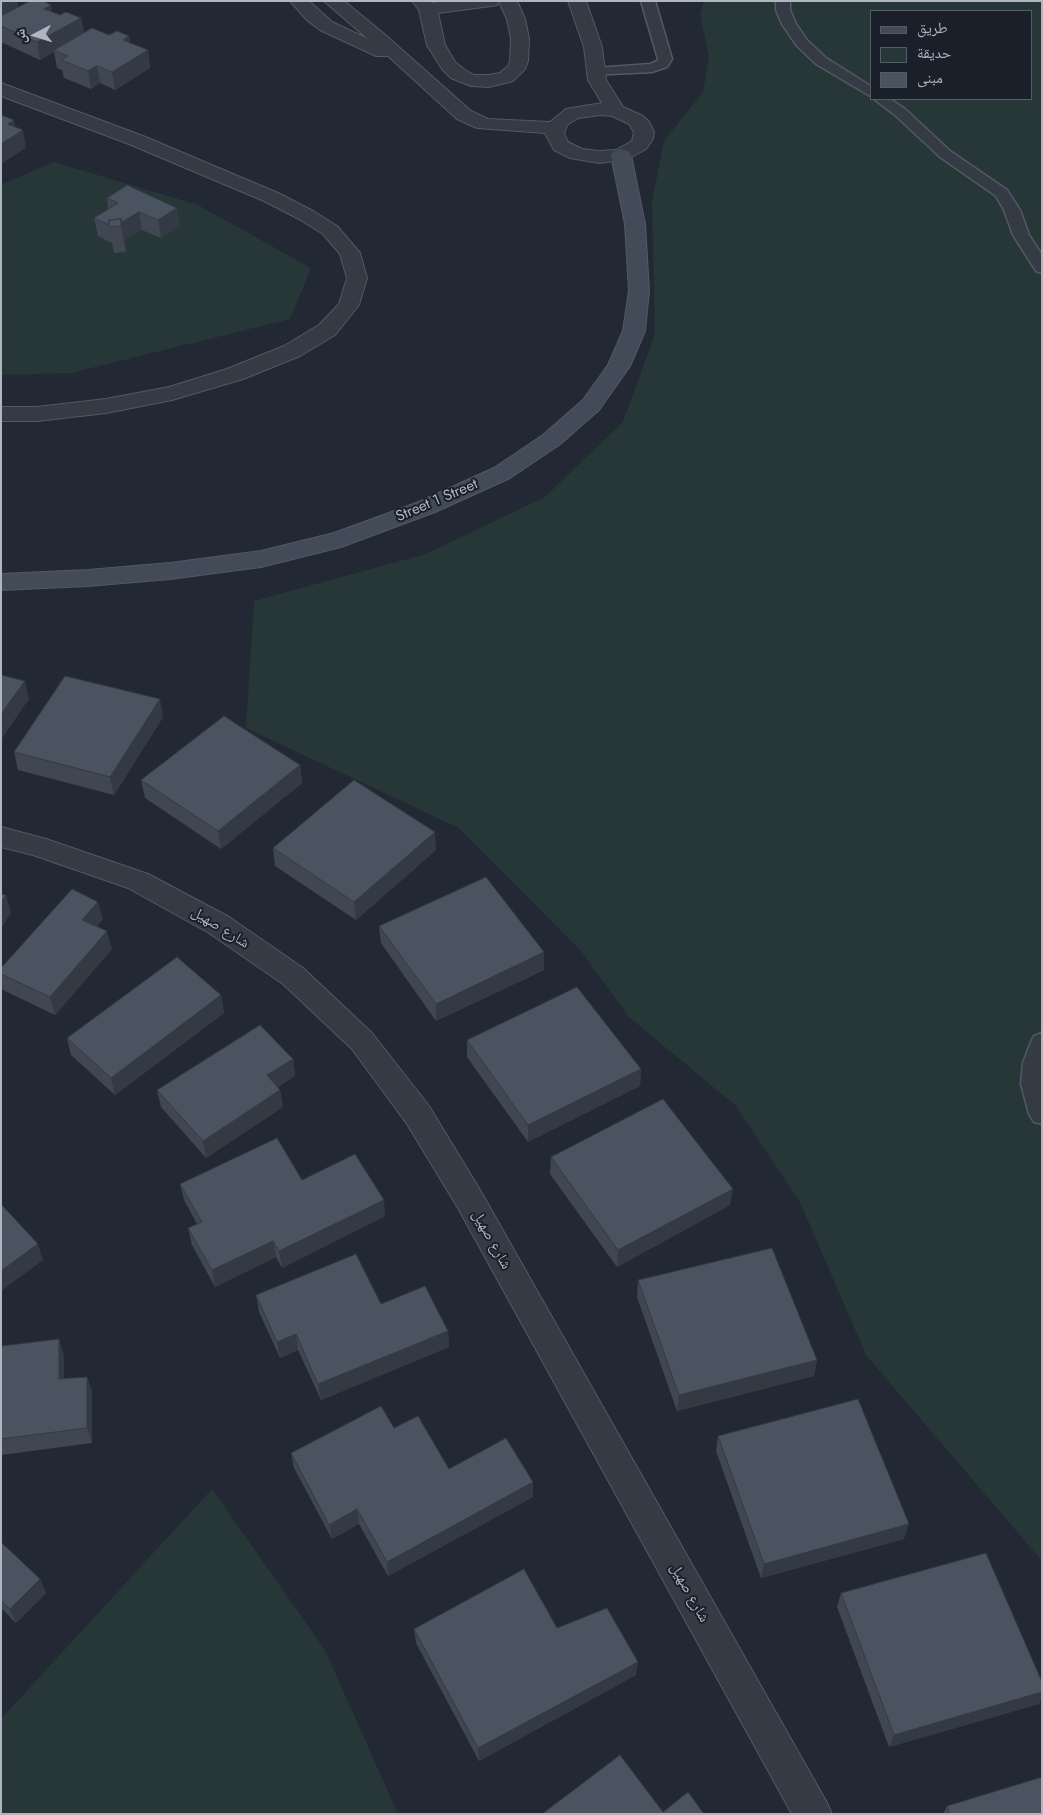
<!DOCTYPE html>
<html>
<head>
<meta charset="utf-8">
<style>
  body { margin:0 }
  #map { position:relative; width:1043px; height:1815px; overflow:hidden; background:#222934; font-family:Jost,"Noto Naskh Arabic",sans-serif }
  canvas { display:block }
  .frame { position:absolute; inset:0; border:2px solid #afb6c2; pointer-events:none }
  .legend { position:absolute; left:870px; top:10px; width:162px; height:90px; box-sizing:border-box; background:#1a202a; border:1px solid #565c67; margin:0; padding:6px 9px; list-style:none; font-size:15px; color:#afb6c2 }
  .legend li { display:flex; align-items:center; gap:10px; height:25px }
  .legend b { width:25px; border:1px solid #565c67 }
  .north { position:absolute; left:10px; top:10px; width:50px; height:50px; -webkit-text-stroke:4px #1a202a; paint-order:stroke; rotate:265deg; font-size:14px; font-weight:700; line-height:20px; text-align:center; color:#afb6c2 }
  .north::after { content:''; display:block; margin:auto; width:18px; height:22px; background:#afb6c2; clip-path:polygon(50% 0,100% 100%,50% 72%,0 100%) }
</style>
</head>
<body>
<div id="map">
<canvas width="1043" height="1815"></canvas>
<div class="frame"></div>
<ul class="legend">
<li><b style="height:6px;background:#434a58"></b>طريق</li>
<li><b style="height:14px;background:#273737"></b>حديقة</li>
<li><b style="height:14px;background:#4a5360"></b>مبنى</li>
</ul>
<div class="north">ش</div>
</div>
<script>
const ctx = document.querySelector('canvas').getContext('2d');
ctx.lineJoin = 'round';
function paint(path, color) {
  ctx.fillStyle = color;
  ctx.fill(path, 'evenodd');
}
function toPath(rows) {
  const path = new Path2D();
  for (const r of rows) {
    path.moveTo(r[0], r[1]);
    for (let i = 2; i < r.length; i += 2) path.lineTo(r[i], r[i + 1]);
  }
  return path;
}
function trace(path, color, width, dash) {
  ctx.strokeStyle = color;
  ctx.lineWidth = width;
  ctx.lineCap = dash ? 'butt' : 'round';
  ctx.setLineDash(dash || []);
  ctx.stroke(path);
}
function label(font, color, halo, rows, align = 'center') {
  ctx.font = font + ' Jost,"Noto Naskh Arabic",sans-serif';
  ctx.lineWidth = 4;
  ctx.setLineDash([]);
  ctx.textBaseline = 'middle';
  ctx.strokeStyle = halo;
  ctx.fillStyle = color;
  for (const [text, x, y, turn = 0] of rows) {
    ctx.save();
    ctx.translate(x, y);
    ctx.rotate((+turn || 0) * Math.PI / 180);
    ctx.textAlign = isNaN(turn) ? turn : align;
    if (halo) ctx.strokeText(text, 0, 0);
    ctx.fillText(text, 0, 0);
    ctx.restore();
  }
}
paint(toPath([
  [704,1,1042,1,1042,1561,866,1355,800,1202,735,1105,629,1017,581,951,459,828,246,728,254,601,426,554,545,497,623,422,655,334,652,201,664,141,703,92,709,57,700,14],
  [872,11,1032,11,1032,99,872,99],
  [54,162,198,205,311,268,290,319,71,373,1,375,1,185],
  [212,1489,325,1650,398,1814,1,1814,1,1719]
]), '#273737');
const lane = toPath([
  [641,1,655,1,672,59,669,64,667,67,652,72,591,75,589,72,591,69,596,68,650,64,657,61,658,59,641,1],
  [776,1,790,1,790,10,796,24,807,40,826,58,872,87,872,97,816,64,797,46,782,24,776,10,776,1],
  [874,99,890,99,905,109,950,151,1007,190,1020,210,1029,235,1042,255,1042,273,1036,271,1013,235,1004,210,996,196,940,157,895,115,874,99],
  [1042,1033,1042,1124,1034,1122,1029,1114,1021,1084,1023,1063,1031,1042,1034,1036,1042,1033]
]);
const street = toPath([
  [290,1,309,1,332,22,368,39,324,1,344,1,383,33,471,111,488,119,550,122,566,109,602,103,588,80,584,47,568,1,586,1,602,47,606,80,623,107,643,116,649,122,654,132,653,139,646,149,628,159,599,163,570,158,554,150,545,133,477,128,457,119,388,56,376,56,320,30,308,21,290,1],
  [601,115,612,116,629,124,634,132,632,141,616,150,599,151,582,149,568,142,564,134,567,125,578,118,601,115],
  [412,1,431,1,432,3,447,1,517,1,525,19,529,39,528,61,525,69,513,81,489,87,471,86,451,78,442,69,427,45,419,10,412,1],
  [499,2,507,19,511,39,510,61,508,66,500,73,489,75,474,75,465,70,455,62,445,45,438,13,491,6,497,5,499,2],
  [1,83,143,136,278,193,313,211,337,226,360,253,367,278,359,305,335,335,300,356,243,379,172,400,106,413,37,421,1,421,1,407,37,407,106,399,169,387,227,369,284,346,319,325,339,304,347,278,340,254,323,234,299,219,264,201,129,144,1,96,1,83],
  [1,827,46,839,148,874,229,917,303,968,372,1033,429,1106,480,1190,826,1801,832,1814,792,1814,458,1208,407,1124,352,1049,283,984,209,933,128,888,33,855,1,847,1,827]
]);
const secondary = toPath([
  [621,149,628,151,631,155,645,224,649,291,645,331,630,366,599,410,559,445,510,478,435,512,341,547,261,567,170,579,88,586,1,590,1,574,88,570,170,563,261,551,334,533,419,502,494,468,543,435,583,400,608,365,623,331,629,291,625,224,611,155,614,151,621,149]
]);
trace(lane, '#525963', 3);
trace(street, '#525963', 2);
trace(secondary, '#525963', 2);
paint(lane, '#353b45');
paint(street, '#353b45');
paint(secondary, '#434a58');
paint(toPath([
  [1,1,18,8,52,12,60,15,81,18,84,33,109,35,129,36,130,43,148,50,150,68,115,90,100,83,91,89,64,78,62,70,57,68,54,52,40,60,1,42],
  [107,198,180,226,161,238,142,230,125,240,126,252,114,253,112,243,98,236,94,218,108,209],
  [163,717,114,795,18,770,14,752],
  [300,765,302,783,221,849,145,798,141,780],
  [273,848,436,850,356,920,275,866],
  [103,919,97,926,112,949,55,1015,3,990,1,984,1,968],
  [379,926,544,952,544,970,436,1021,381,943],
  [221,995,224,1013,115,1095,71,1055,67,1038],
  [467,1040,641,1069,640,1086,528,1142,467,1057],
  [293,1059,295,1076,278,1087,280,1090,283,1107,206,1158,161,1107,157,1090],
  [551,1157,730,1205,617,1267,550,1174],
  [302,1180,385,1216,282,1268,276,1257,215,1287,192,1245,188,1228,197,1224,184,1200,180,1184],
  [638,1280,817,1360,814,1376,677,1411,637,1297],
  [256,1295,381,1304,448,1331,449,1347,321,1400,298,1350,280,1358,259,1312],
  [1,1346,64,1355,64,1379,87,1377,92,1392,92,1443,1,1455],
  [394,1428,449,1469,533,1482,533,1497,388,1576,359,1524,332,1539,294,1468,291,1453],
  [718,1436,904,1539,761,1578,716,1451],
  [1,1542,40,1579,46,1593,16,1623,1,1608],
  [841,1593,1039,1704,889,1747,837,1607],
  [557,1628,636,1675,479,1761,416,1643,414,1629],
  [947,1806,1042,1814,943,1814]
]), '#404753');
paint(toPath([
  [1,1,17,1,19,10,1,17],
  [51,5,54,22,44,9],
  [81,18,84,36,54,50,54,52,40,60,37,42],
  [129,36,131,54,123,40],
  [148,50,150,68,115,90,112,72],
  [97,66,100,83,91,89,88,71],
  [14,120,17,134,23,130,26,148,1,164,1,144,8,124],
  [177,208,180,226,161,238,158,220],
  [139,212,142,230,125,240,126,252,121,226,115,227],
  [25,681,29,699,1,740,1,714],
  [160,699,163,717,114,795,110,777],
  [300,765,302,783,221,849,218,831],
  [435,832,436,850,356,920,354,902],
  [6,895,11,913,1,928,1,902],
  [98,902,103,919,87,938,82,920],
  [107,931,112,949,55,1015,50,997],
  [544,952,544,970,436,1021,436,1004],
  [221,995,224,1013,115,1095,111,1078],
  [293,1059,295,1076,269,1092,267,1075],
  [641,1069,640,1086,528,1142,528,1125],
  [280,1090,283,1107,206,1158,203,1141],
  [733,1189,730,1205,617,1267,618,1250],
  [384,1200,385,1216,282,1268,279,1251],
  [273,1241,276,1257,215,1287,212,1270],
  [38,1244,43,1260,1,1291,1,1271],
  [448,1331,449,1347,321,1400,318,1384],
  [296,1334,298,1350,280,1358,277,1342],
  [59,1339,64,1355,64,1395,59,1379],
  [817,1360,814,1376,677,1411,679,1395],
  [87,1377,92,1392,92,1443,87,1428],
  [533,1482,533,1497,388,1576,387,1562],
  [357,1509,359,1524,332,1539,329,1525],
  [909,1524,904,1539,761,1578,764,1564],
  [40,1579,46,1593,16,1623,10,1609],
  [638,1662,636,1675,479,1761,478,1748],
  [1042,1692,1042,1698,1039,1704,889,1747,894,1735]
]), '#343a43');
const building = toPath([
  [30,1,43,1,51,5,44,9,60,15,66,12,81,18,37,42,1,26,1,16,30,1],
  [92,28,109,35,117,31,129,36,123,40,148,50,112,72,97,66,88,71,61,60,68,56,54,50,92,28],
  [1,115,14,120,8,124,23,130,1,144,1,115],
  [127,185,177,208,158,220,139,212,122,222,121,219,109,220,109,225,94,218,118,203,107,198,127,185],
  [121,219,121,226,109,227,109,220,121,219],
  [1,675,25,681,1,714,1,675],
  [65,676,160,699,110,777,14,752,65,676],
  [224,716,300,765,218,831,141,780,224,716],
  [354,780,435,832,354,902,273,848,354,780],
  [486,877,544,952,436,1004,379,926,486,877],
  [72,889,98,902,82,920,107,931,50,997,1,974,1,968,72,889],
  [1,894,6,895,1,902,1,894],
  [177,957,221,995,111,1078,67,1038,177,957],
  [577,987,641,1069,528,1125,467,1040,577,987],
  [260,1025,293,1059,267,1075,280,1090,203,1141,157,1090,260,1025],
  [663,1099,733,1189,618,1250,551,1157,663,1099],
  [277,1138,302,1180,355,1154,384,1200,279,1251,273,1241,212,1270,188,1228,202,1222,180,1184,277,1138],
  [1,1204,38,1244,1,1271,1,1204],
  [772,1248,817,1360,679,1395,638,1280,772,1248],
  [356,1254,381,1304,425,1286,448,1331,318,1384,296,1334,277,1342,256,1295,356,1254],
  [59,1339,59,1379,87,1377,87,1428,1,1439,1,1346,59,1339],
  [858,1399,909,1524,764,1564,718,1436,858,1399],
  [381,1406,394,1428,418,1416,449,1469,506,1438,533,1482,387,1562,357,1509,329,1525,291,1453,381,1406],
  [1,1542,40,1579,10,1609,1,1601,1,1542],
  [986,1553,1042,1682,1042,1692,894,1735,841,1593,986,1553],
  [524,1569,557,1628,607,1608,638,1662,478,1748,414,1629,524,1569],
  [620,1755,663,1812,688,1792,704,1814,542,1814,620,1755],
  [1042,1777,1042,1814,950,1814,947,1806,1042,1777]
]);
paint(building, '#4a5360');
trace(building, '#343a43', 1);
label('15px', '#afb6c2', '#1a202a', [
  ["Street 1 Street",437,501,-23],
  ["شارع صهيل",220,928,32],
  ["شارع صهيل",491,1240,61],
  ["شارع صهيل",689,1593,61]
]);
</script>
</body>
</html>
